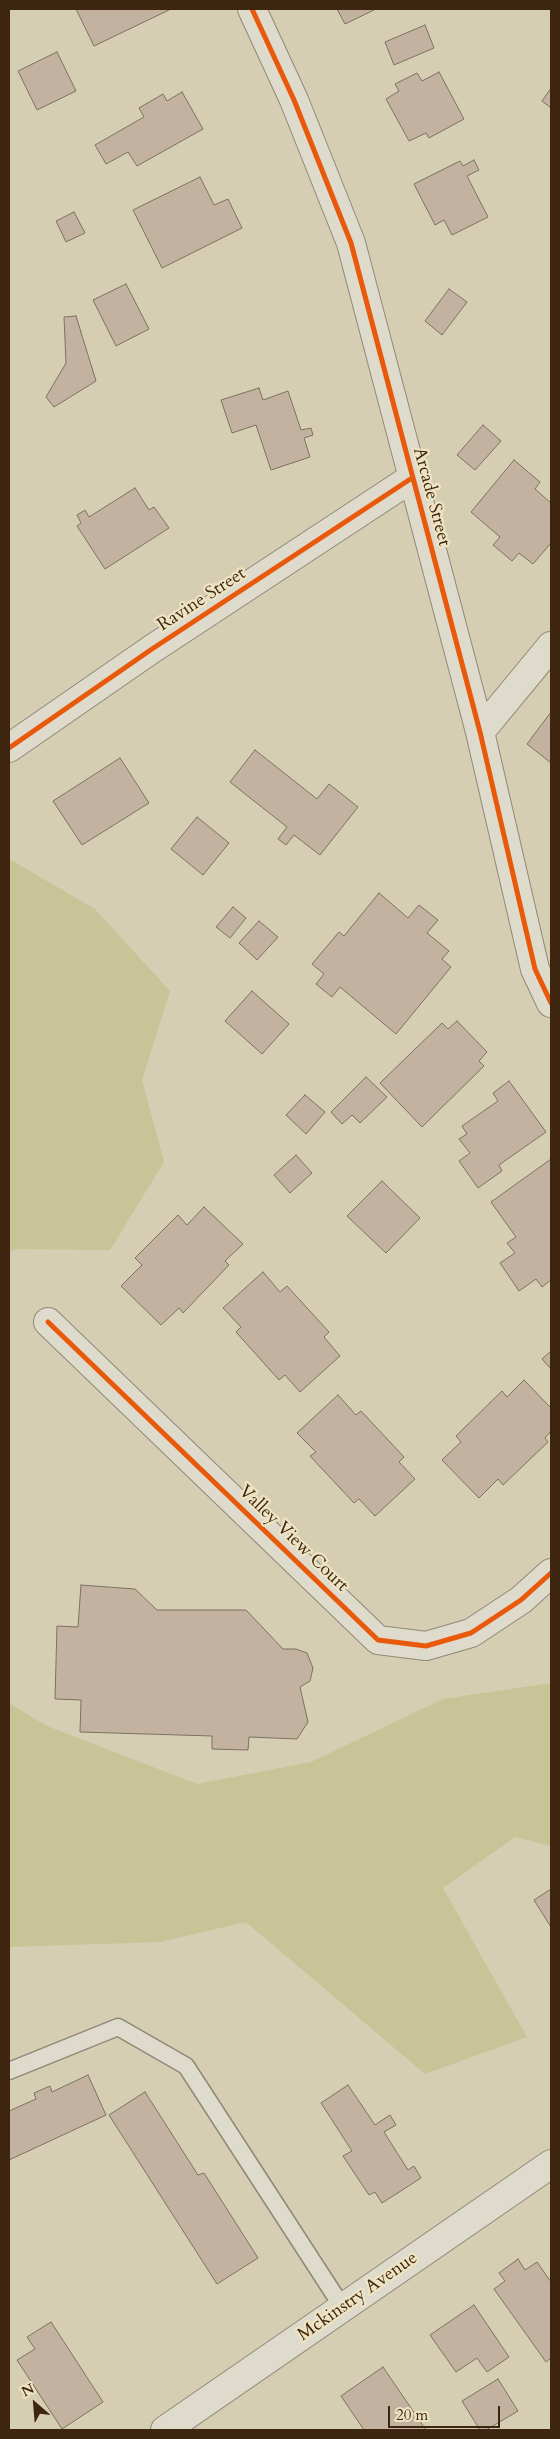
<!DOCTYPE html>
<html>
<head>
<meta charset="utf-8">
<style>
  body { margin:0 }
  #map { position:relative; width:560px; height:2439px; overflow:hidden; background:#d6ceb2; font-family:Cardo,serif }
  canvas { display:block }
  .frame { position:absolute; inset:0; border:10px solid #3e2510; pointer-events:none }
  .north { position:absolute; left:10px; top:2379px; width:50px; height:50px; -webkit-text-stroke:4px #eee4c3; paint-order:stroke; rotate:333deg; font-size:14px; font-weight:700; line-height:20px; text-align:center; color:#3e2510 }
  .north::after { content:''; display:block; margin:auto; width:18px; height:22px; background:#3e2510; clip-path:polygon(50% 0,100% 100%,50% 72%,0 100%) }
  .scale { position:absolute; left:388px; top:2406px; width:112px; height:22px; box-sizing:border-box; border:2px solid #3e2510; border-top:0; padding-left:6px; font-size:15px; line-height:18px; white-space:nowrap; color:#3e2510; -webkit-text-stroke:4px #eee4c3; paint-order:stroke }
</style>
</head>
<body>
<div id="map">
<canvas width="560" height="2439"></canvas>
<div class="frame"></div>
<div class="north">N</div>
<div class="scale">20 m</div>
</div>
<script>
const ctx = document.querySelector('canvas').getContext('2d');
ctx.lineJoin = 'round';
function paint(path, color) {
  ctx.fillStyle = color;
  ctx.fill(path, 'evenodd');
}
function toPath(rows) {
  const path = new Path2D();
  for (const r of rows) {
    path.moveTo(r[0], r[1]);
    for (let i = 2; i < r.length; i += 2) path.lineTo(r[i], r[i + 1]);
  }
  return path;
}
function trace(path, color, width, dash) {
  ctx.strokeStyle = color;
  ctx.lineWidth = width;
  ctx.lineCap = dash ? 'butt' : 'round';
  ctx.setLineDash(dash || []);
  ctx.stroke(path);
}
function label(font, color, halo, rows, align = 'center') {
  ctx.font = font + ' Cardo,serif';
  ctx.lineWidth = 4.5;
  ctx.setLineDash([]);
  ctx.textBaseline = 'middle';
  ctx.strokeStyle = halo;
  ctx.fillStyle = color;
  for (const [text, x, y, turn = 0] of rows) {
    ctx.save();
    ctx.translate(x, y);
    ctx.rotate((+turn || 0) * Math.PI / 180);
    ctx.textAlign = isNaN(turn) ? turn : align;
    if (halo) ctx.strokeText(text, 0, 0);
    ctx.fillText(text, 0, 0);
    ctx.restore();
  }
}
paint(toPath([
  [9,859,95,909,170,991,142,1080,164,1162,110,1250,16,1249,9,1252],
  [551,1683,551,1846,515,1837,443,1888,527,2037,425,2074,246,1922,160,1942,9,1947,9,1703,47,1726,197,1784,311,1762,443,1699]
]), '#c7c497');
const building = toPath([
  [76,9,171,9,94,46,76,9],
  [337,9,376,9,345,24,337,9],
  [425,25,434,48,394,65,385,42,425,25],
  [57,52,76,91,37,110,18,71,57,52],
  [439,72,464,119,429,138,426,133,409,141,386,99,399,91,395,84,417,73,422,81,439,72],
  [551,88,551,108,542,101,551,88],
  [182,92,203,129,137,166,128,152,106,164,95,145,144,117,139,108,163,94,167,101,182,92],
  [474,160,479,170,467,176,488,217,452,235,444,220,435,225,414,184,460,161,463,166,474,160],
  [200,177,214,205,228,199,242,228,162,268,133,210,200,177],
  [74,212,85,233,66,242,56,221,74,212],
  [126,284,149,329,116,346,93,300,126,284],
  [449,289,467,302,442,335,425,321,449,289],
  [76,316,96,381,54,407,46,397,66,363,64,317,76,316],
  [259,388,263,400,288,391,301,430,311,428,313,435,304,438,310,457,271,470,256,425,232,433,221,400,259,388],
  [483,425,501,441,475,470,457,455,483,425],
  [514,460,540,482,535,489,551,503,551,543,533,564,519,553,512,561,493,545,500,537,471,512,514,460],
  [135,488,149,510,154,507,169,528,105,569,77,526,81,523,77,515,85,510,89,517,135,488],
  [551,712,551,763,527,744,551,712],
  [255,750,317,799,329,784,358,807,320,855,294,835,286,845,278,839,287,827,230,782,255,750],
  [120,758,149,803,82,845,53,801,120,758],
  [197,817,229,843,203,875,171,849,197,817],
  [379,893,408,918,419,905,438,920,427,933,449,951,442,959,451,967,396,1034,340,987,332,997,316,984,324,974,312,964,339,932,344,936,379,893],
  [233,907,246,918,230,938,216,927,233,907],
  [259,921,278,937,257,960,239,943,259,921],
  [252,991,289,1024,262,1054,225,1021,252,991],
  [457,1021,487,1052,479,1061,484,1066,422,1127,380,1083,442,1023,448,1029,457,1021],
  [366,1077,387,1097,360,1123,352,1115,342,1124,331,1112,366,1077],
  [509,1081,546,1132,499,1165,502,1171,478,1188,459,1161,470,1153,459,1139,467,1134,462,1126,498,1101,493,1093,509,1081],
  [305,1095,325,1112,306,1134,286,1115,305,1095],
  [296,1155,312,1173,290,1193,274,1175,296,1155],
  [551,1159,551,1280,542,1287,536,1279,519,1291,500,1263,515,1253,507,1243,516,1237,491,1202,551,1159],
  [382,1181,420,1218,386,1253,347,1216,382,1181],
  [204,1207,243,1244,225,1261,229,1265,183,1313,179,1308,161,1325,121,1286,142,1265,135,1258,178,1215,187,1225,204,1207],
  [263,1272,280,1292,287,1286,329,1332,324,1337,340,1356,300,1392,285,1375,279,1380,236,1332,241,1327,223,1308,263,1272],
  [551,1351,551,1369,542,1359,551,1351],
  [524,1380,551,1408,551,1431,545,1438,548,1442,503,1485,498,1479,479,1498,442,1460,461,1442,456,1436,502,1391,507,1397,524,1380],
  [338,1395,356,1415,361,1411,404,1457,399,1462,415,1479,375,1516,359,1499,354,1503,310,1456,316,1452,297,1433,338,1395],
  [81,1585,135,1589,157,1610,246,1610,283,1649,296,1649,307,1653,313,1668,310,1681,300,1687,308,1722,297,1739,249,1737,248,1750,212,1749,212,1736,80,1732,81,1700,55,1699,57,1626,78,1627,81,1585],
  [551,1889,551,1927,534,1900,551,1889],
  [88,2075,106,2115,9,2160,9,2111,36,2099,34,2093,50,2086,52,2092,88,2075],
  [348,2085,375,2125,390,2115,396,2125,384,2132,408,2170,414,2166,421,2178,382,2203,375,2192,369,2195,343,2156,352,2151,321,2103,348,2085],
  [145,2092,198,2175,204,2173,258,2258,217,2284,109,2115,145,2092],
  [518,2259,525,2270,537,2262,551,2282,551,2358,546,2362,494,2289,505,2281,499,2273,518,2259],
  [474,2305,509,2357,487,2372,477,2358,456,2372,430,2335,474,2305],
  [51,2322,103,2402,62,2429,17,2360,35,2349,27,2337,51,2322],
  [383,2367,426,2430,364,2430,341,2396,383,2367],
  [498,2379,518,2411,486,2430,480,2430,462,2401,498,2379]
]);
paint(building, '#c4b2a1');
trace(building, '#7a7261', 1);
const service = toPath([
  [9,2071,118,2027,186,2066,343,2308]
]);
const minor = toPath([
  [252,9,294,100,351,243,480,732,535,969,551,1003],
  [480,732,551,646],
  [9,748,152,649,412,478],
  [48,1322,378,1640,426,1646,471,1633,521,1600,551,1573]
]);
const tertiary = toPath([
  [165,2430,551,2164]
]);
trace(service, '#908877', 19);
trace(minor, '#908877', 30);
trace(tertiary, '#908877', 30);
trace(service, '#dedbcc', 16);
trace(minor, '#dedbcc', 28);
trace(tertiary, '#dedbcc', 28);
trace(toPath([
  [252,9,294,100,351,243,480,732,535,969,551,1003],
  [9,748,152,649,412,478],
  [48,1322,378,1640,426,1646,471,1633,521,1600,551,1573]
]), '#e8590c', 5);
label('18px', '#3e2510', '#eee4c3', [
  ["Arcade Street",431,497,75],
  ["Ravine Street",202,600,-33],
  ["Valley View Court",293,1539,44],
  ["Mckinstry Avenue",358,2297,-35]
]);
</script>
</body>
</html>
